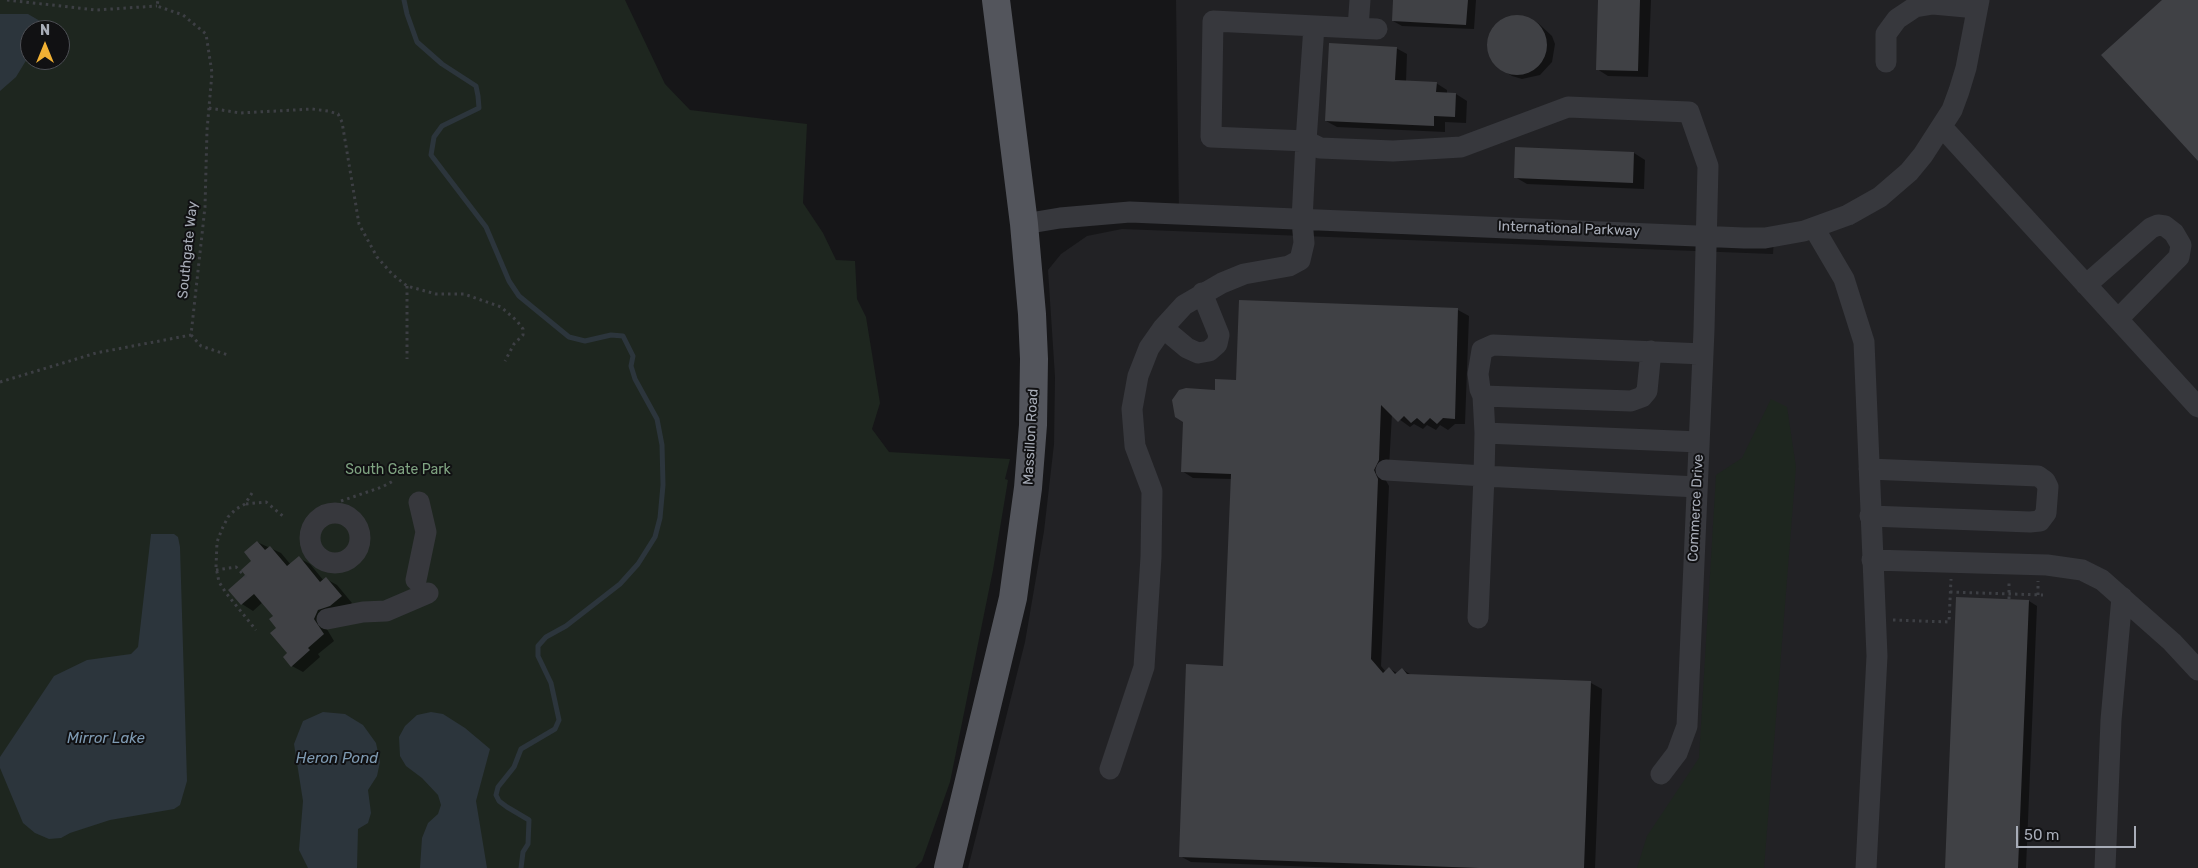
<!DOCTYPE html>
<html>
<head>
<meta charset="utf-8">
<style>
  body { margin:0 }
  #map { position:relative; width:2198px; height:868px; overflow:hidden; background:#161618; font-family:Rubik,sans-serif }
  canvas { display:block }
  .north { position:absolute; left:20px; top:20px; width:50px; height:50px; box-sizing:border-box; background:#111113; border:1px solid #4d4f55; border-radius:50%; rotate:0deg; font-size:14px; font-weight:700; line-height:20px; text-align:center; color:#a8adb8 }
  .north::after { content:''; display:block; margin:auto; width:18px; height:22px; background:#f2b134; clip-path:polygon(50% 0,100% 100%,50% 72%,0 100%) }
  .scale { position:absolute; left:2016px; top:826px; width:120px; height:22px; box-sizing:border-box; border:2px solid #a8adb8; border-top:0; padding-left:6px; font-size:15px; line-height:18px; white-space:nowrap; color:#a8adb8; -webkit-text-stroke:4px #111113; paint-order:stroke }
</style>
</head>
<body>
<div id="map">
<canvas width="2198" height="868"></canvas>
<div class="north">N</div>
<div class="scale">50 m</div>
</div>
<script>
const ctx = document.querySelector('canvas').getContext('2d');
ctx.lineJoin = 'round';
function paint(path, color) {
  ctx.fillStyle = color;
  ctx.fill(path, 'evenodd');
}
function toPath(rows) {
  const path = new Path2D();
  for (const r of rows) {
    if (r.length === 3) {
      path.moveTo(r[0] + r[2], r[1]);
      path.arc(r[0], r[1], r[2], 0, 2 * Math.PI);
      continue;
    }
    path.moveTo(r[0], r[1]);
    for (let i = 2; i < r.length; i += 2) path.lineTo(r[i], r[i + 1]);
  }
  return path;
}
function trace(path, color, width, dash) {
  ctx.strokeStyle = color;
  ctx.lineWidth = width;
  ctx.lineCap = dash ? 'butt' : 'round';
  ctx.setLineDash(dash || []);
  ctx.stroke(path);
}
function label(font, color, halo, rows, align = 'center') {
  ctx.font = font + ' Rubik,sans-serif';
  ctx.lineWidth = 4;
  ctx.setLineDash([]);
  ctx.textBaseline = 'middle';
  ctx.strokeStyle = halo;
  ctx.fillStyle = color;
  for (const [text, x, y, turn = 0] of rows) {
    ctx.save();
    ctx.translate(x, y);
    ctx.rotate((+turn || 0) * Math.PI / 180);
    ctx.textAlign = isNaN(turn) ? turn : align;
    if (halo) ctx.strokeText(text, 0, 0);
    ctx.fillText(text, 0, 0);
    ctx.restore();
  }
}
paint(toPath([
  [1176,0,2198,0,2198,868,968,868,1025,642,1044,531,1054,444,1055,377,1048,270,1061,254,1087,236,1122,229,1773,254,1774,237,1179,214]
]), '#222225');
paint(toPath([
  [0,0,625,0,665,84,690,110,807,124,803,203,823,233,836,260,855,261,857,299,866,317,880,403,872,429,889,452,1010,459,1005,479,1008,480,993,570,950,782,922,861,915,868,0,868],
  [30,30,60,30,60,60,30,60],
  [1771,399,1787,407,1796,467,1764,868,1637,868,1647,836,1699,758,1716,475,1742,458]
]), '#1e261f');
paint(toPath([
  [0,14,28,14,40,21,41,29,30,30,30,54,16,77,0,91],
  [151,534,174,534,178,537,180,547,187,781,180,805,174,809,110,820,70,833,61,838,49,839,35,833,23,823,0,768,0,757,54,676,87,660,131,654,138,647],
  [323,712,345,714,363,725,376,743,380,762,377,776,368,790,371,813,368,823,358,829,357,868,308,868,299,850,303,801,294,744,303,721],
  [431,712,443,714,465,728,490,749,476,801,487,868,420,868,422,838,428,823,438,814,441,805,438,795,422,778,406,766,400,756,399,737,405,726,417,715]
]), '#2c353c');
paint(toPath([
  [1394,0,1476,0,1474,29,1402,26,1393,21],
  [1599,0,1651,0,1648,77,1608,76,1597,69],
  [1520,16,1538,23,1552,36,1555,44,1552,62,1540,75,1522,79,1512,76,1495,65,1490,56,1488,46,1489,36,1493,27,1501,20,1510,17],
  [1396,48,1407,54,1406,82,1436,83,1447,90,1447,94,1456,94,1467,101,1466,123,1445,122,1445,132,1337,127,1326,121],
  [1634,153,1645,160,1644,189,1527,184,1515,177],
  [1240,302,1458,310,1469,316,1465,424,1455,424,1448,430,1440,425,1436,430,1427,425,1423,429,1414,424,1410,427,1392,414,1389,467,1384,477,1389,486,1381,666,1386,672,1390,669,1397,673,1402,669,1413,676,1591,683,1602,689,1595,868,1340,868,1191,862,1180,856,1225,667,1232,479,1193,478,1182,471,1216,391,1237,381],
  [257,542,281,553,291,565,299,558,310,564,324,581,326,579,337,585,352,603,325,626,334,641,318,654,320,657,303,672,292,666,289,653,274,616,263,602,253,611,242,604,247,575,253,561],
  [2029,601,2037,606,2026,868,1946,868]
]), '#0007');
trace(toPath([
  [404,0,407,14,417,42,442,64,476,86,478,96,479,108,442,126,434,137,431,155,486,227,509,281,519,296,569,337,585,341,611,335,623,336,633,356,631,366,635,379,657,419,662,445,663,485,660,518,655,537,638,564,620,584,566,626,546,637,538,646,538,656,551,683,559,720,555,729,521,749,514,767,498,787,496,795,499,801,507,807,529,820,528,844,523,852,521,868]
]), '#2c353c', 5);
paint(toPath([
  [1393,0,1468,0,1466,25,1392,21],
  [1598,0,1640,0,1638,71,1596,70],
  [2162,0,2198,0,2198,161,2101,55],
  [1517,45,30],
  [1329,43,1397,47,1395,80,1437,82,1436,92,1456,93,1455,117,1434,116,1434,126,1325,121],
  [1515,147,1634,152,1633,183,1514,178],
  [1239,300,1458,308,1455,419,1443,418,1437,424,1430,418,1424,424,1417,418,1411,423,1404,416,1398,422,1381,405,1379,460,1374,470,1378,479,1371,659,1383,673,1389,667,1395,674,1402,668,1407,674,1591,681,1584,868,1479,868,1179,857,1186,664,1223,666,1231,474,1181,472,1183,422,1175,417,1172,400,1179,390,1186,388,1215,390,1215,379,1236,380],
  [257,541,265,550,270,546,287,566,299,556,320,582,326,577,342,596,330,606,318,610,314,619,324,634,308,648,310,650,291,667,283,657,287,653,270,633,276,628,269,619,273,616,254,594,241,605,228,590,245,575,241,570,251,561,244,552],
  [1956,597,2029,600,2018,868,1945,868]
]), '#404145');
trace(toPath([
  [7,0,96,10,157,6],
  [209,108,240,113,312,109,328,111,338,114,342,122,359,224,377,257,392,274,407,286,436,294,464,294,501,307,517,321,523,329,523,335,514,344,505,361],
  [407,286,407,359],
  [191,335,201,346,228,355],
  [0,382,96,353,191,335,205,207,207,130,212,73,206,34,183,15,157,6,158,0],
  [252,493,245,504,236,509,228,517,222,529,217,542,216,567,219,582,226,593,256,630],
  [341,501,382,487,395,480],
  [246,504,266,502,284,517],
  [216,570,236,567,246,577],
  [1950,592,2043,595],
  [2038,595,2038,581],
  [2009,599,2009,581],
  [1893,620,1949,622,1951,579]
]), '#3d3f44', 3, [2.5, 4]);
trace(toPath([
  [1314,26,1306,141,1320,148,1393,151,1461,147,1568,107,1689,112,1708,166,1704,330,1687,726,1677,753,1661,774],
  [1358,28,1360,0],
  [1886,62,1886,34,1897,19,1915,7,1933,4,1977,8],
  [1942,127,2198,407],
  [1024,224,1060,218,1130,212,1744,238,1765,238,1804,231,1848,215,1880,197,1909,172,1923,155,1952,110,1959,91,1966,68,1979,0],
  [1814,228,1844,279,1864,342,1877,656,1866,868],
  [2086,285,2151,228,2158,225,2165,226,2174,233,2181,245,2179,257,2118,319],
  [1163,328,1187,348,1198,353,1209,351,1217,344,1219,335,1202,293],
  [1483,396,1631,401,1642,397,1647,391,1651,351],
  [1485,433,1484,476,1697,487],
  [1699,442,1485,433,1483,396,1480,389,1478,374,1482,350,1493,345,1703,354],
  [1869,469,2038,476,2045,481,2048,487,2046,513,2040,521,2030,522,1870,516],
  [1386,470,1484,476,1478,618],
  [335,538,25],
  [1872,560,2047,565,2082,570,2102,580,2172,642,2198,670],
  [416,580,426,532,419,502],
  [327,619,363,612,386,611,428,593],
  [1110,769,1144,667,1151,557,1152,491,1135,446,1132,409,1138,376,1149,348,1163,328,1184,305,1222,283,1244,274,1289,266,1300,260,1304,243,1302,220,1306,141,1211,137,1213,21,1377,29],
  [2105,868,2111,720,2122,597]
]), '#37383d', 21);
trace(toPath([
  [948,868,1013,598,1028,488,1033,425,1034,359,1032,314,1024,224,996,0]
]), '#53555c', 28);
label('14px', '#a8adb8', '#111113', [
  ["International Parkway",1569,229,2],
  ["Southgate Way",188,250,-84],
  ["Massillon Road",1031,437,-87],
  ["Commerce Drive",1696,508,-87]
]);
label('14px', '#7fa381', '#111113', [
  ["South Gate Park",398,470]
]);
label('italic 15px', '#7f9bb3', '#111113', [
  ["Mirror Lake",106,739],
  ["Heron Pond",337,759]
]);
</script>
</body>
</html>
